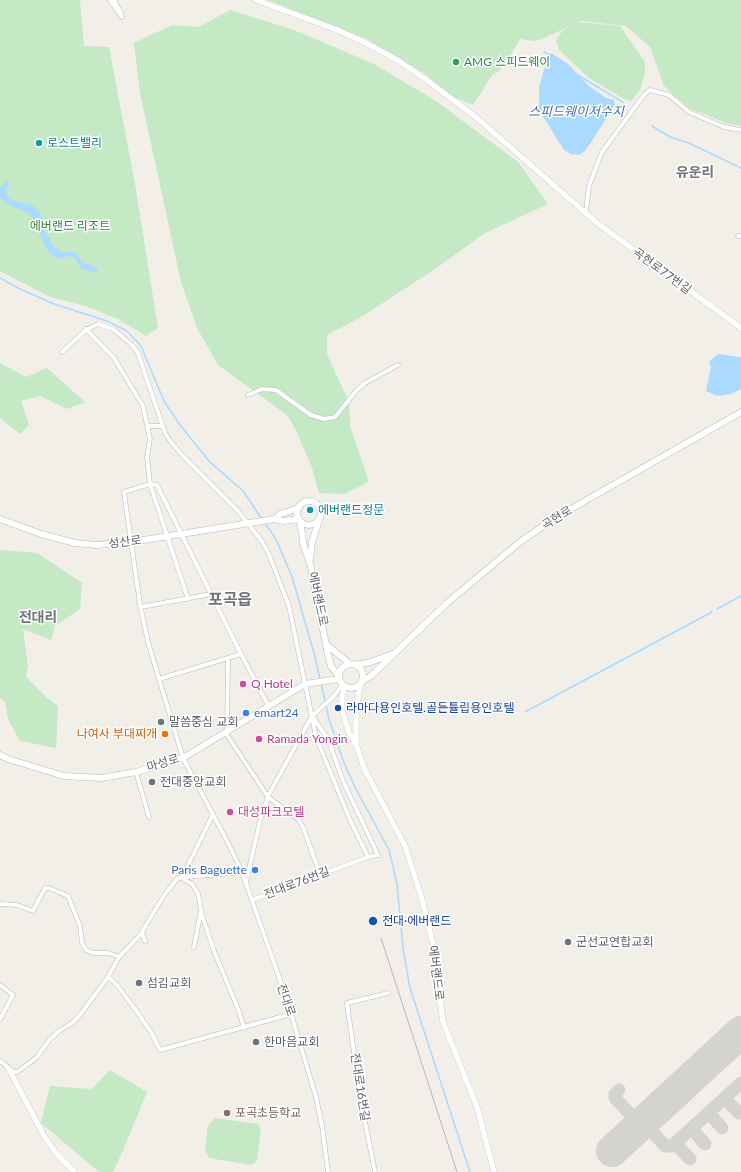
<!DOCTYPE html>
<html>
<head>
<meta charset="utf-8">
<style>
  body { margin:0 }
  canvas { display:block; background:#f1efe8 }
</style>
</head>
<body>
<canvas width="741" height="1172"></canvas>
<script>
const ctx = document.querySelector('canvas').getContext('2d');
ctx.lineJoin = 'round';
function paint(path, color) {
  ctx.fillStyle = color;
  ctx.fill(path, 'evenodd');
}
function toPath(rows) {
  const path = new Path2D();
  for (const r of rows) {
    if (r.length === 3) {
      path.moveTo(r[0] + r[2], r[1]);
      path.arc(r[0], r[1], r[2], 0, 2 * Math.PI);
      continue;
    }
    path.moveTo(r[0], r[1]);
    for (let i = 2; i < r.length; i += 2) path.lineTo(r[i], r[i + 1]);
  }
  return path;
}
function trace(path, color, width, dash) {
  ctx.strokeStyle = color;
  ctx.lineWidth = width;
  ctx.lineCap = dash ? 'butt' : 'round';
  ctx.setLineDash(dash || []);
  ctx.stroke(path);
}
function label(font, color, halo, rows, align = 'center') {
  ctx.font = font + ' Lato,"Noto Sans KR",sans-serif';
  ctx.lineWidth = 3;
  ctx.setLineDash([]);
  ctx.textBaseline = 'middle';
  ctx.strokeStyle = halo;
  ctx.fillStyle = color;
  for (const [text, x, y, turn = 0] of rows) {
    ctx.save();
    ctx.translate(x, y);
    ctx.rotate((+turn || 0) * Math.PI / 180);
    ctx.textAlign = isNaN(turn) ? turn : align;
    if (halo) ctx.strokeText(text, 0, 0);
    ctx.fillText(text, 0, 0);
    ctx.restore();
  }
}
paint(toPath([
  [0,0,80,0,84,46,109,47,135,184,158,328,146,336,118,319,83,305,50,297,0,271],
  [268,0,741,0,741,126,726,123,689,108,664,86,650,47,626,26,581,21,542,39,535,41,520,39,507,61,499,71,493,74,473,105,449,95,424,73,367,39],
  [230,10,294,30,374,64,436,101,518,162,548,204,485,233,438,267,363,316,327,335,327,354,349,402,350,426,369,482,344,494,319,493,312,468,296,430,287,415,218,365,197,328,181,282,140,93,134,43,172,25,199,27],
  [579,22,620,26,645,62,645,72,641,88,631,101,624,99,589,78,559,50,556,40,563,30],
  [0,363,26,377,47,368,85,402,67,409,40,396,21,401,29,425,20,434,0,418],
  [0,550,37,553,82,583,80,609,55,626,51,640,23,629,28,666,26,677,46,697,58,706,56,748,20,741,8,719,5,702,0,698],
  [110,1070,147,1092,125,1146,113,1172,99,1172,41,1123,50,1086,92,1089],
  [215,1118,258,1124,261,1129,257,1161,251,1165,209,1158,205,1151,208,1125]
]), '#c5e8c5');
paint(toPath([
  [551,53,567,63,589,86,606,98,614,100,615,105,586,150,579,155,571,154,564,150,539,110,539,87,547,60],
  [7,181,10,185,6,188,8,198,22,203,29,203,40,211,43,228,55,248,61,252,75,252,83,262,98,269,97,274,81,268,74,257,68,256,59,259,47,250,33,218,27,212,11,206,0,198,0,187],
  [718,354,741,357,741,389,731,394,717,396,706,391,711,367,709,362]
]), '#aadaff');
trace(toPath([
  [544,52,550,55],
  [578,75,624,103],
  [652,126,670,137,689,143,741,168],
  [0,278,18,288,54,304,107,321,127,331,141,346,164,401,180,425,209,461,243,491,262,519],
  [264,522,276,539,292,577,314,653,320,679],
  [717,609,741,596],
  [321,683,329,719,344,763,356,789,389,850,397,884,403,948,410,988,470,1172],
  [525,712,712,612]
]), '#aadaff', 1.5);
trace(toPath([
  [619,1090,615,1094,615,1098,635,1119],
  [725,1099,739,1113],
  [709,1113,722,1128],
  [649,1128,665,1146,672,1146,741,1083],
  [692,1129,705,1144],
  [676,1144,690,1159]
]), '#d4d3d0', 13);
trace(toPath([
  [612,1151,741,1032]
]), '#d4d3d0', 32);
const minor = toPath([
  [110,0,122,17],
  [114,0,121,13],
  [586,211,589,186,602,152,644,95,650,90,669,95,689,112,724,127,741,130],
  [738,236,741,236],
  [86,329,114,358,143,406,150,439,147,457,150,484,188,599],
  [62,352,86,330,98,324,113,329,132,345,138,353,165,433,171,442,182,455,238,511,261,540,268,552,289,606,315,732,318,742,351,822,368,857,378,855,343,781,328,739,312,716],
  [248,395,262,389,276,390,311,415,324,419,335,417,356,391,365,383,398,365],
  [148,426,163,426],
  [141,607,211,594],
  [241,654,157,485,150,484,124,492,140,605,148,642,159,679,183,758,226,839,242,872,286,997,316,1097,322,1126,328,1172],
  [159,679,241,654,268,705],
  [227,731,228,658],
  [225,732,268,797,298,819,303,827,320,874],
  [136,772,149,817],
  [246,882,261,817,269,794,312,716,333,697,342,685],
  [252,900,368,857],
  [0,904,17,905,33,911,45,888,49,888,68,896,80,926,82,943,86,950,93,953,109,953,119,957,142,933],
  [201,912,214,951,239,1011,244,1028],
  [145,941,142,933,146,925,165,894,178,878,242,872],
  [194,947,201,911,200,903,198,894,192,884,182,878,213,814],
  [119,957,108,977,117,985,135,1009,151,1032,160,1050,291,1014],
  [0,985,13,995,0,1019],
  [0,1061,14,1072,17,1072,28,1064,37,1057,50,1039,59,1031,72,1023,80,1015,108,977],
  [375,1172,361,1102,347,1003,388,993]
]);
const tertiary = toPath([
  [256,0,335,29,366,43,399,61,428,81,478,119,597,223,741,328],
  [344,687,342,698,342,710,349,733,356,744,364,768,405,846,422,899,433,944,443,1022,477,1107,494,1172],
  [356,743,356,712,360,685],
  [9,1069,44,1136,56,1153,74,1172]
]);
const secondary = toPath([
  [309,513,12],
  [0,519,41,534,75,543,97,545,131,542,275,519,283,521,299,519],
  [275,519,280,514,299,508],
  [300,521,304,547,310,563,328,655,331,666,338,675],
  [310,559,312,542,319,520],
  [327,645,350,664],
  [351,676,12],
  [356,665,371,662,392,654],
  [363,681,371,676,447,603,520,542,555,518,741,412],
  [0,755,8,759,64,776,101,778,136,772,183,758,305,684,339,679]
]);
trace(minor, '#b5b8bc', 5);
trace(tertiary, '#b5b8bc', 6);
trace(secondary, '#b6babf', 7);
trace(minor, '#fff', 4);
trace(tertiary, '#fff', 5.5);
trace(secondary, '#fff', 6);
trace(toPath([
  [381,938,457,1172]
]), '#b6b7b8', 1);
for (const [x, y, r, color] of [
  [456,62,4,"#2e9e5b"],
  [39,143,4,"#0f9aa8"],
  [310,510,4,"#0f9aa8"],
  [243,684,4,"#d1479c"],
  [338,708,4,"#1a4fb4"],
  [246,713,4,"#3f7fe0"],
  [161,722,4,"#6b7280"],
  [165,734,4,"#e8710a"],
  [259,739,4,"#d1479c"],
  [152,782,4,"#6b7280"],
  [230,812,4,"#d1479c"],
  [255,870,4,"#3f7fe0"],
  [373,921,5,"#1a4fb4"],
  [568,942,4,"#6b7280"],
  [139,983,4,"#6b7280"],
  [256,1042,4,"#6b7280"],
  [227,1113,4,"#8d6e63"]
]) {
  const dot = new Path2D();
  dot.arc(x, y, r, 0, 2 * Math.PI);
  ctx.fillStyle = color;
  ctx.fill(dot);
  trace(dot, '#fff', 1.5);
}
label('12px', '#27864d', '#fff', [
  ["AMG 스피드웨이",464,62]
], 'left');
label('12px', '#0d838f', '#fff', [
  ["로스트밸리",47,143],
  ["에버랜드정문",318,510]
], 'left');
label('12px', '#348238', '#fff', [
  ["에버랜드 리조트",70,226]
]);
label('12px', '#5f6368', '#fff', [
  ["곡현로77번길",662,271,36],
  ["곡현로",557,518,-32],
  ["성산로",125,542,-7],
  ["에버랜드로",318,599,78],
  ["마성로",163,763,-17],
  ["전대로76번길",297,883,-21],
  ["에버랜드로",436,973,83],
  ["전대로",286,1000,71],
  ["전대로16번길",360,1087,81]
]);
label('12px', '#b23c85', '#fff', [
  ["Q Hotel",251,684],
  ["Ramada Yongin",267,739],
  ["대성파크모텔",238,812]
], 'left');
label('12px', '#164399', '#fff', [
  ["라마다용인호텔.골든튤립용인호텔",346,708],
  ["전대·에버랜드",382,921]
], 'left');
label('12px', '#366cbe', '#fff', [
  ["emart24",254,713],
  ["Paris Baguette",247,870,"right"]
], 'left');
label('12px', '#5b616d', '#fff', [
  ["말씀중심 교회",169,722],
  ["전대중앙교회",160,782],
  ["군선교연합교회",576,942],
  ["섬김교회",147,983],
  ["한마음교회",264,1042]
], 'left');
label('12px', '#c56008', '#fff', [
  ["나여사 부대찌개",157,734]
], 'right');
label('12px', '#785e54', '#fff', [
  ["포곡초등학교",235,1113]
], 'left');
label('italic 13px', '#4174aa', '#fff', [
  ["스피드웨이저수지",576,112]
]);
label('bold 14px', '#70757a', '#fff', [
  ["유운리",695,172],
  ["전대리",38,617]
]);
label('bold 16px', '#70757a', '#fff', [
  ["포곡읍",230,600]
]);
</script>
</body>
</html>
